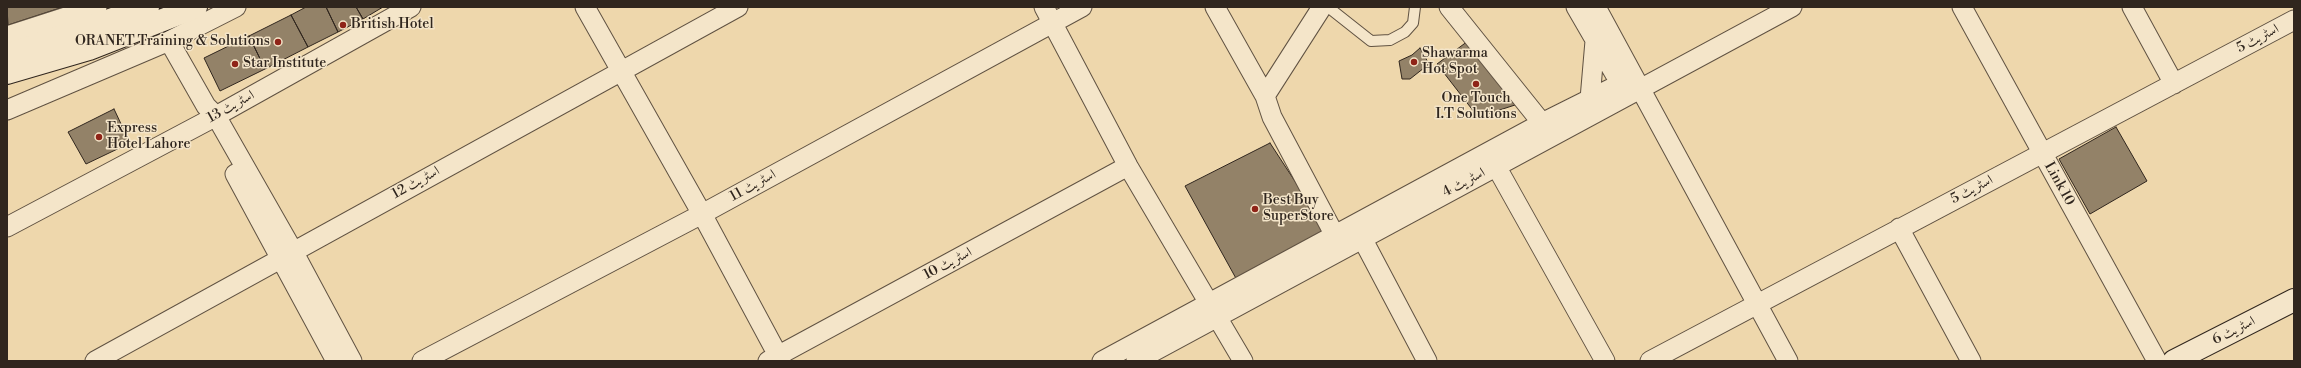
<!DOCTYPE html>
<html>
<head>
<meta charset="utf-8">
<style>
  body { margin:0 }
  #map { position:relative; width:2301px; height:368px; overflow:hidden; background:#eed7ac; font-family:"Libre Bodoni",serif }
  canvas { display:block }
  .frame { position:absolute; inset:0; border:8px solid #30261e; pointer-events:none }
</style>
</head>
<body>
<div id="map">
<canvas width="2301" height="368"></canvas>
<div class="frame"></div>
</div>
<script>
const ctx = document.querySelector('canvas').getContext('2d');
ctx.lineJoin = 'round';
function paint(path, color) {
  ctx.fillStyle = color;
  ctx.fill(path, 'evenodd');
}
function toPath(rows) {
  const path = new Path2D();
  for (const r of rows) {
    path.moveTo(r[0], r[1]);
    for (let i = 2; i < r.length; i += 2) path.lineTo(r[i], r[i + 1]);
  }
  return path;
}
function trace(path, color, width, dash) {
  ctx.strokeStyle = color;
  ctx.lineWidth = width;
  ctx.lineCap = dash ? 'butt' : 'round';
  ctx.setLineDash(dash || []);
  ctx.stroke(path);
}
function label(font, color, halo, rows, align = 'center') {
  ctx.font = font + ' "Libre Bodoni",Amiri,serif';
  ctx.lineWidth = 3;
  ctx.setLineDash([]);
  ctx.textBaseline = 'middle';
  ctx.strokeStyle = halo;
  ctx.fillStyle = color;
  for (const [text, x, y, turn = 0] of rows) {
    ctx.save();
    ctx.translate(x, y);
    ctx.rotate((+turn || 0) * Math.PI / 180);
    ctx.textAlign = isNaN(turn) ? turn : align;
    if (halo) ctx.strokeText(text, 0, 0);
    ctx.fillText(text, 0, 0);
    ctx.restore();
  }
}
const building = toPath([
  [7,7,63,7,8,25,7,7],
  [306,7,326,7,338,32,308,47,291,15,306,7],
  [326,7,356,7,363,19,338,32,326,7],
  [356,7,383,7,363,19,356,7],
  [291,15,308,47,265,69,249,36,291,15],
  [249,36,265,69,220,91,204,58,249,36],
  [1468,41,1515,105,1478,117,1437,64,1468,41],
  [1420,48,1429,64,1410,79,1402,79,1399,61,1412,55,1420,48],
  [114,109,130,143,86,164,68,132,114,109],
  [2116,127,2147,181,2090,214,2059,159,2116,127],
  [1270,143,1328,232,1238,282,1185,186,1270,143]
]);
paint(building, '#938268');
trace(building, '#30261e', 1);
const lane = toPath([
  [1328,7,1371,41,1390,40,1405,32,1413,23,1415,7]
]);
const street = toPath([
  [585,7,702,214,781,361],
  [1044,7,1128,166,1243,361],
  [1215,7,1265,96,1272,117,1341,247],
  [1449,7,1542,123],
  [1576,7,1627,95],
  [1596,7,1788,361],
  [1962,7,2157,361],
  [2132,7,2174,84],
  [7,36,97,7],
  [169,41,206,106,216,116,293,251,352,361],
  [1265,96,1322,7],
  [1590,99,1595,41],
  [7,110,169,41,236,7],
  [1496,166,1605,361],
  [235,174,336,361],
  [7,227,207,121,411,7],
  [1899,228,1971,361],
  [1362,238,1427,361],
  [95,361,738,7],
  [422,361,702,214,1082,7],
  [768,361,1128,166],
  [1102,361,1542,123,1630,79],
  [1136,361,1792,7],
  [1650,361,2294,20]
]);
const secondary = toPath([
  [7,55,148,7],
  [7,73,89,49,196,7],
  [2174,361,2294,300]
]);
trace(lane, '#605242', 12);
trace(street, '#605242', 21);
trace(secondary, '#30261e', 24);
trace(lane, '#f4e5c9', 10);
trace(street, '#f4e5c9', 19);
trace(secondary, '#f4e5c9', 22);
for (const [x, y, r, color] of [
  [343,25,4,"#8f2418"],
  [278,42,4,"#8f2418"],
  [1414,62,4,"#8f2418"],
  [235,64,4,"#8f2418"],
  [1476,84,4,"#8f2418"],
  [99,137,4,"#8f2418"],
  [1255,209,4,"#8f2418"]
]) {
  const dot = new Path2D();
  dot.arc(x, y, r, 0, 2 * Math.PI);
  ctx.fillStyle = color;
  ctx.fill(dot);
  trace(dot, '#f4e5c9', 1.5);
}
label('14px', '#30261e', '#f4e5c9', [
  ["British Hotel",351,25],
  ["ORANET Training & Solutions",270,42,"right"],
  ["Shawarma",1422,54],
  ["Hot Spot",1422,70],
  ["Star Institute",243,64],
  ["One Touch",1476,99,"center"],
  ["I.T Solutions",1476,115,"center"],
  ["Express",107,129],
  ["Hotel Lahore",107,145],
  ["Best Buy",1263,201],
  ["SuperStore",1263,217]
], 'left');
label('14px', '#30261e', '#f4e5c9', [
  ["اسٹریٹ 5",2258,39,-28],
  ["اسٹریٹ 13",231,107,-29],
  ["اسٹریٹ 12",416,183,-29],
  ["اسٹریٹ 4",1464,183,-28],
  ["Link 10",2059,184,61],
  ["اسٹریٹ 11",753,186,-29],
  ["اسٹریٹ 5",1972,190,-28],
  ["اسٹریٹ 10",948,264,-28],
  ["اسٹریٹ 6",2234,331,-27]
]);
</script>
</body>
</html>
